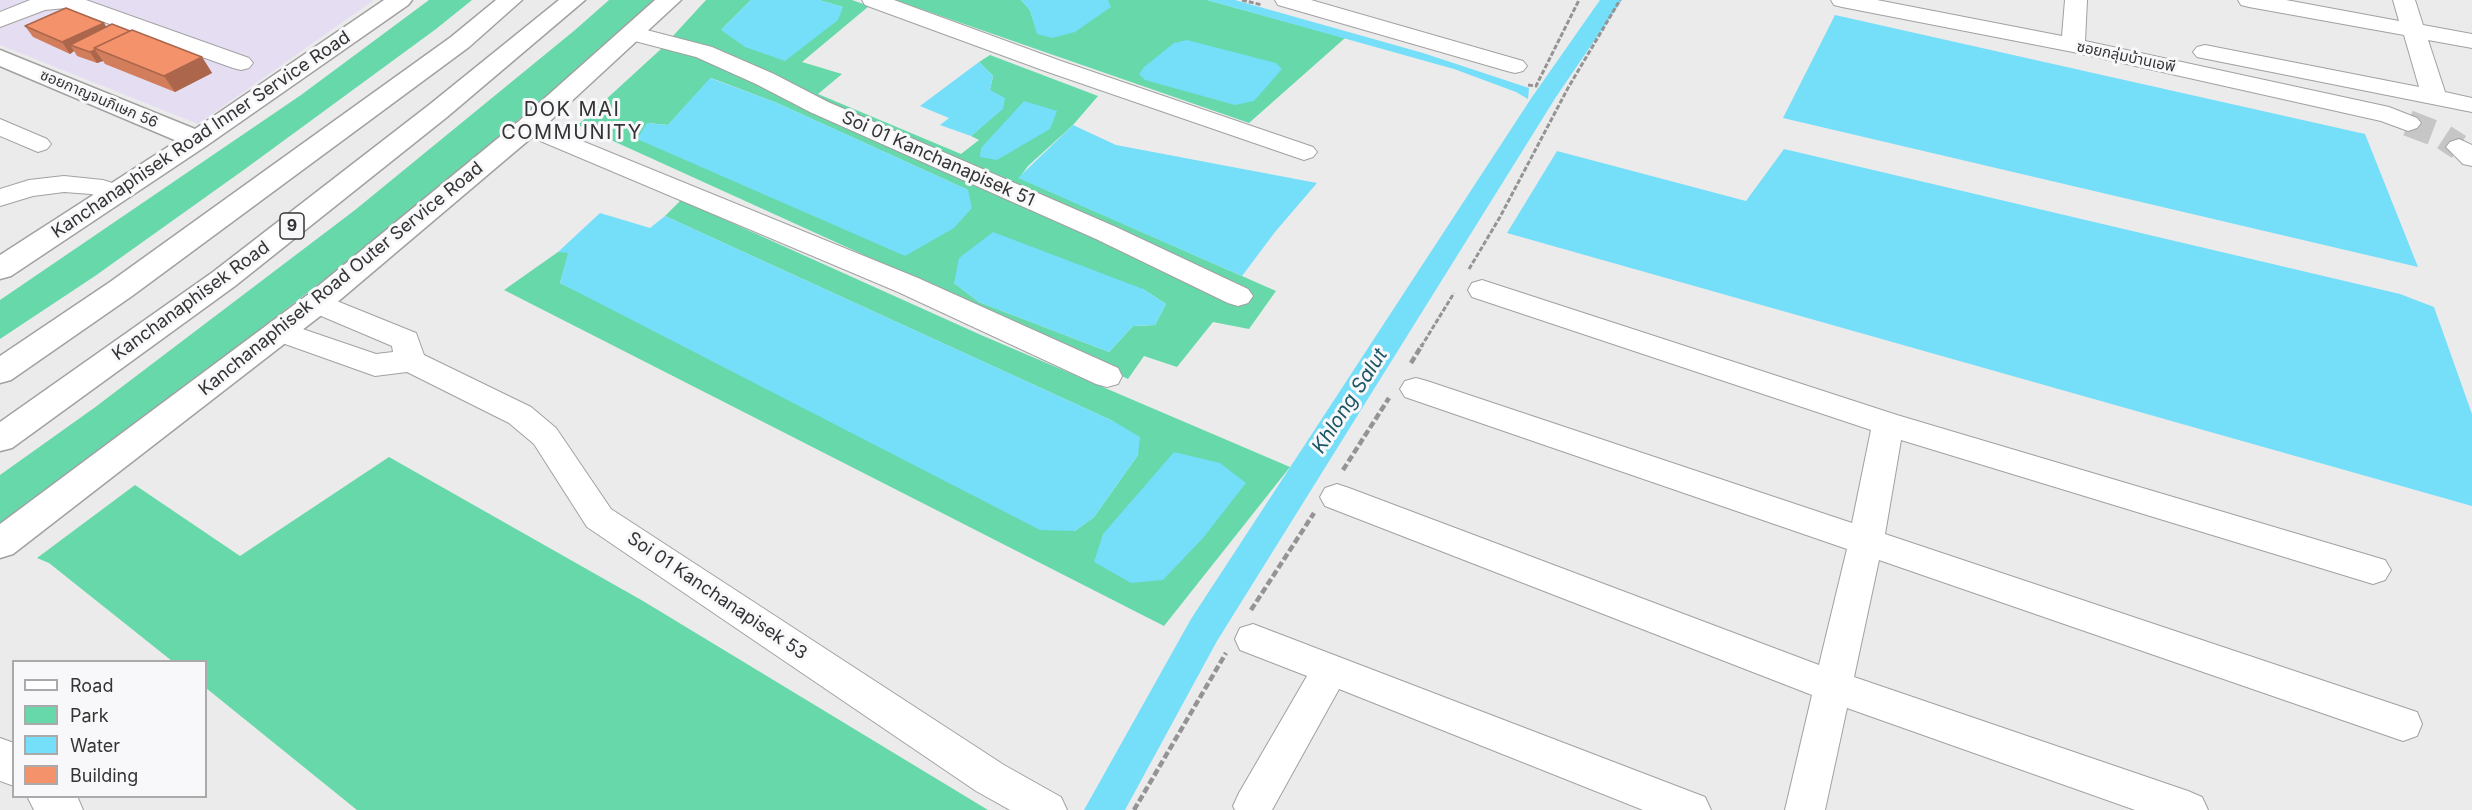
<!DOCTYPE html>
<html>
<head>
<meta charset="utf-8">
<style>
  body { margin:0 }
  #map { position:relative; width:2472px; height:810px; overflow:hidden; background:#ebebec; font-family:Inter,sans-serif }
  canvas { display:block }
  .legend { position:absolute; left:12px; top:660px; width:195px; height:138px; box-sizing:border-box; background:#f8f8fa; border:2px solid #aaaaab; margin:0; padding:8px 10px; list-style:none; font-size:18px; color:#343434 }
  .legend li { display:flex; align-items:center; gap:12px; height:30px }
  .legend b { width:30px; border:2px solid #aaaaab }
</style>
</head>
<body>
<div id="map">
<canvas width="2472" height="810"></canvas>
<ul class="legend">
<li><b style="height:8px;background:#fff"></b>Road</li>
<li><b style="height:16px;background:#66d8a9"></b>Park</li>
<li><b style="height:16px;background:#75def8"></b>Water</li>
<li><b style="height:16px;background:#f4926c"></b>Building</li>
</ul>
</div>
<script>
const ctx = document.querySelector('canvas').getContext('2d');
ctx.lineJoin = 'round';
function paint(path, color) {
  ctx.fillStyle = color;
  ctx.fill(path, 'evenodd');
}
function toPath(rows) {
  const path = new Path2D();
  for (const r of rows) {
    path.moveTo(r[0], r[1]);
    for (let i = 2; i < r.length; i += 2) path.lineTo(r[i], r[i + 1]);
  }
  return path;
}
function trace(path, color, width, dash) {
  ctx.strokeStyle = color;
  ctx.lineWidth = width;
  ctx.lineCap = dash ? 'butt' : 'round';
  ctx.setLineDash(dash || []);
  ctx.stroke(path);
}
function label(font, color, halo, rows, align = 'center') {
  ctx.font = font + ' Inter,"Noto Sans Thai",sans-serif';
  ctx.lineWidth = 6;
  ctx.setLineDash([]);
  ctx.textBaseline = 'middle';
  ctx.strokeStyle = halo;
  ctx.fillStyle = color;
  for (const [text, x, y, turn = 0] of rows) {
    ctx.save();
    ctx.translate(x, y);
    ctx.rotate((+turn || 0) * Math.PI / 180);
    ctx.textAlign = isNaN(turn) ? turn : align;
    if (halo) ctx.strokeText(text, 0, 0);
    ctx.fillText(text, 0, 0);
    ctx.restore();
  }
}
paint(toPath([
  [0,0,374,0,198,124,0,45]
]), '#e5ddf2');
paint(toPath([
  [429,0,472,0,436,29,245,169,95,276,0,339,0,300,301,95],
  [609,0,654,0,620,34,372,243,126,432,0,524,0,475,94,408,355,210,575,30],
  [706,0,751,0,721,30,843,7,819,0,852,0,869,6,802,62,842,74,818,94,961,154,979,140,971,136,1003,108,990,90,993,76,979,62,990,55,1098,96,1073,125,1028,166,1019,178,1276,291,1249,329,1213,322,1177,367,1144,356,1128,379,930,285,578,125,661,49],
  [711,78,777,103,968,190,647,123,668,125],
  [954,283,1143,289,1166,304,1155,325,1133,326,1109,352,979,302],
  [895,0,1021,0,1030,10,1035,26,1108,0,1207,0,1345,38,1249,123],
  [681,200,981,335,1290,467,1164,626,504,290,558,252,569,252,560,283,1075,531,1094,517,1138,455,1113,421,665,216],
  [389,457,643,601,988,810,357,810,206,688,206,662,172,661,49,563,37,558,135,485,240,556]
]), '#66d8a9');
paint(toPath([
  [751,0,819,0,843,7,838,20,785,61,745,47,721,30],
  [1021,0,1108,0,1111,7,1075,32,1052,38,1037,34,1030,10],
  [1207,0,1235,0,1423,53,1529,88,1528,99,1516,92,1454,69],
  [1835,15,2365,134,2418,267,1783,118],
  [1187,40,1276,63,1282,69,1254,101,1235,105,1145,80,1139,74,1144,67,1174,43],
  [979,62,993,76,990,90,1005,98,1003,109,971,136,940,125,949,118,920,106],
  [710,78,777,103,968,190,972,208,954,228,905,256,637,139,647,123,668,125],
  [1024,101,1057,111,1050,129,997,160,980,157,981,148],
  [1073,125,1116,145,1317,183,1275,232,1242,276,1018,178],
  [1784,149,2400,294,2434,307,2472,414,2472,506,1507,233,1557,151,1746,201],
  [600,213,650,228,665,216,1113,421,1140,437,1138,455,1094,517,1075,531,1040,530,560,283,568,253,558,252],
  [993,232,1143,289,1166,304,1155,325,1133,326,1109,352,979,302,954,283,959,258],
  [1174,452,1220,463,1246,483,1203,538,1163,580,1131,583,1094,562,1103,534]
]), '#75def8');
paint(toPath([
  [1600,0,1622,0,1556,97,1217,641,1125,810,1084,810,1191,619,1532,97,1600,0]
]), '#75def8');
trace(toPath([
  [2408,123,2442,136,2459,147]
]), '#c6c6c7', 26, [26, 13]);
const minor = toPath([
  [30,0,86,0,249,58,253,63,249,68,241,70,233,68,65,8,45,10,0,27,0,12,30,0],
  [862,0,894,0,1061,61,1313,147,1317,152,1313,157,1304,160,1295,157,1045,71,865,5,862,0],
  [1275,0,1311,0,1523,61,1527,66,1523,71,1515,73,1507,71,1278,5,1275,0],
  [1831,0,1877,0,2062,36,2065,0,2087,0,2085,41,2389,107,2417,118,2421,123,2417,128,2408,131,2381,121,2073,52,1842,7,1834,5,1831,0],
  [2238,0,2286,0,2399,21,2393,0,2415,0,2423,25,2472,34,2472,48,2428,40,2445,92,2472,98,2472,112,2197,57,2193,52,2197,47,2205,45,2419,87,2404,35,2249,7,2241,5,2238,0],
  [635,27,712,47,774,74,828,102,1116,227,1248,289,1253,296,1248,303,1238,306,1228,303,1096,239,810,112,756,84,696,57,627,39,623,34,627,29,635,27],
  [0,119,47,139,51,144,47,149,38,152,0,136,0,119],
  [528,119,918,278,1118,368,1122,376,1118,384,1107,387,1096,384,898,292,519,132,515,127,519,122,528,119],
  [2459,139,2472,145,2472,166,2463,164,2446,147,2450,142,2459,139],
  [64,176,103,180,125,187,129,193,125,199,116,201,91,194,64,192,33,196,0,206,0,189,29,180,64,176],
  [1482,280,1897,415,2385,560,2391,570,2385,580,2373,584,1901,440,1885,534,2417,712,2422,724,2417,736,2403,741,1879,560,1854,677,2188,791,2202,797,2208,810,2135,810,1847,708,1825,810,1785,810,1812,695,1325,506,1320,497,1325,488,1337,484,1349,488,1819,665,1847,549,1405,397,1400,389,1405,381,1416,378,1427,381,1852,523,1871,430,1472,297,1468,290,1472,283,1482,280],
  [317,293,416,333,424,355,531,407,556,428,611,509,1004,765,1061,797,1067,810,1010,810,976,791,587,527,534,444,509,423,407,372,375,376,271,339,267,332,271,325,282,322,376,354,393,352,392,346,307,310,302,303,307,296,317,293],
  [1253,624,1705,797,1711,810,1643,810,1339,689,1272,810,1235,810,1233,806,1239,793,1307,676,1240,650,1235,639,1240,628,1253,624],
  [0,738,14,743,14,786,0,781,0,738],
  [27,796,77,796,83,810,34,810,27,796]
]);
const major = toPath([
  [384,0,412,0,408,5,206,146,11,276,0,279,0,255,177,141,0,66,0,50,195,129,384,0],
  [655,0,681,0,537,133,328,310,13,554,0,558,0,524,306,296,519,121,655,0]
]);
const highway = toPath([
  [496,0,522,0,469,47,132,296,11,380,0,383,0,356,110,282,451,37,496,0],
  [559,0,585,0,447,117,235,286,12,448,0,451,0,422,213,272,429,105,559,0]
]);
trace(minor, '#a1a1a2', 2);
trace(major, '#a1a1a2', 3);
trace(highway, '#a1a1a2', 3);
trace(toPath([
  [1242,0,1262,5],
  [1528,85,1536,86,1579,0],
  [1469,269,1500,217,1568,88,1620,0],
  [1421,347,1454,293]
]), '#949495', 3, [5, 2]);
trace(toPath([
  [1411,363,1422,345],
  [1343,470,1389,398],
  [1251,610,1314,513],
  [1134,810,1226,653]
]), '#949495', 4.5, [7, 3]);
paint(minor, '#fff');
paint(major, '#fff');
paint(highway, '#fff');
paint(toPath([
  [25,26,106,27,202,57,212,73,175,92,105,64,103,61,97,63,77,56,74,51,70,54,33,37]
]), '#d27e5d');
paint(toPath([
  [104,23,111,34,70,45,74,51,70,54,62,42],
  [95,50,103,61,97,63,90,52],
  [202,57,212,73,175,92,164,76]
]), '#ab664c');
const building = toPath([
  [66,8,104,23,62,42,25,26,66,8],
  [112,24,130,31,94,48,95,50,90,52,70,45,112,24],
  [132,30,202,57,164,76,94,48,132,30]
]);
paint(building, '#f4926c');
trace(building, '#ab664c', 1.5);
label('15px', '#343434', '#f8f8fa', [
  ["ซอยกลุ่มบ้านเอพี",2126,57,12],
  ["ซอยกาญจนภิเษก 56",99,99,23]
]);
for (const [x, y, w] of [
  [292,226,24]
]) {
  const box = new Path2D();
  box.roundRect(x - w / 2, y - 13, w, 26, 4.5);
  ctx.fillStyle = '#f8f8fa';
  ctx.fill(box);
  trace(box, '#343434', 1.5);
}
label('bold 16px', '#343434', null, [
  ["9",292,226]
]);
label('18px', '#343434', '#f8f8fa', [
  ["Kanchanaphisek Road Inner Service Road",201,135,-34],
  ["Soi 01 Kanchanapisek 51",938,159,24],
  ["Kanchanaphisek Road Outer Service Road",341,279,-39],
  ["Kanchanaphisek Road",191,301,-36],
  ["Soi 01 Kanchanapisek 53",717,596,34]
]);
ctx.letterSpacing = '1.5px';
label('20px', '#343434', '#f8f8fa', [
  ["DOK MAI",572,110],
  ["COMMUNITY",572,133]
]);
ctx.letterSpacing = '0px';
label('italic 20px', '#1a5664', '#f8f8fa', [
  ["Khlong Salut",1350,401,-57]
]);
</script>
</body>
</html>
